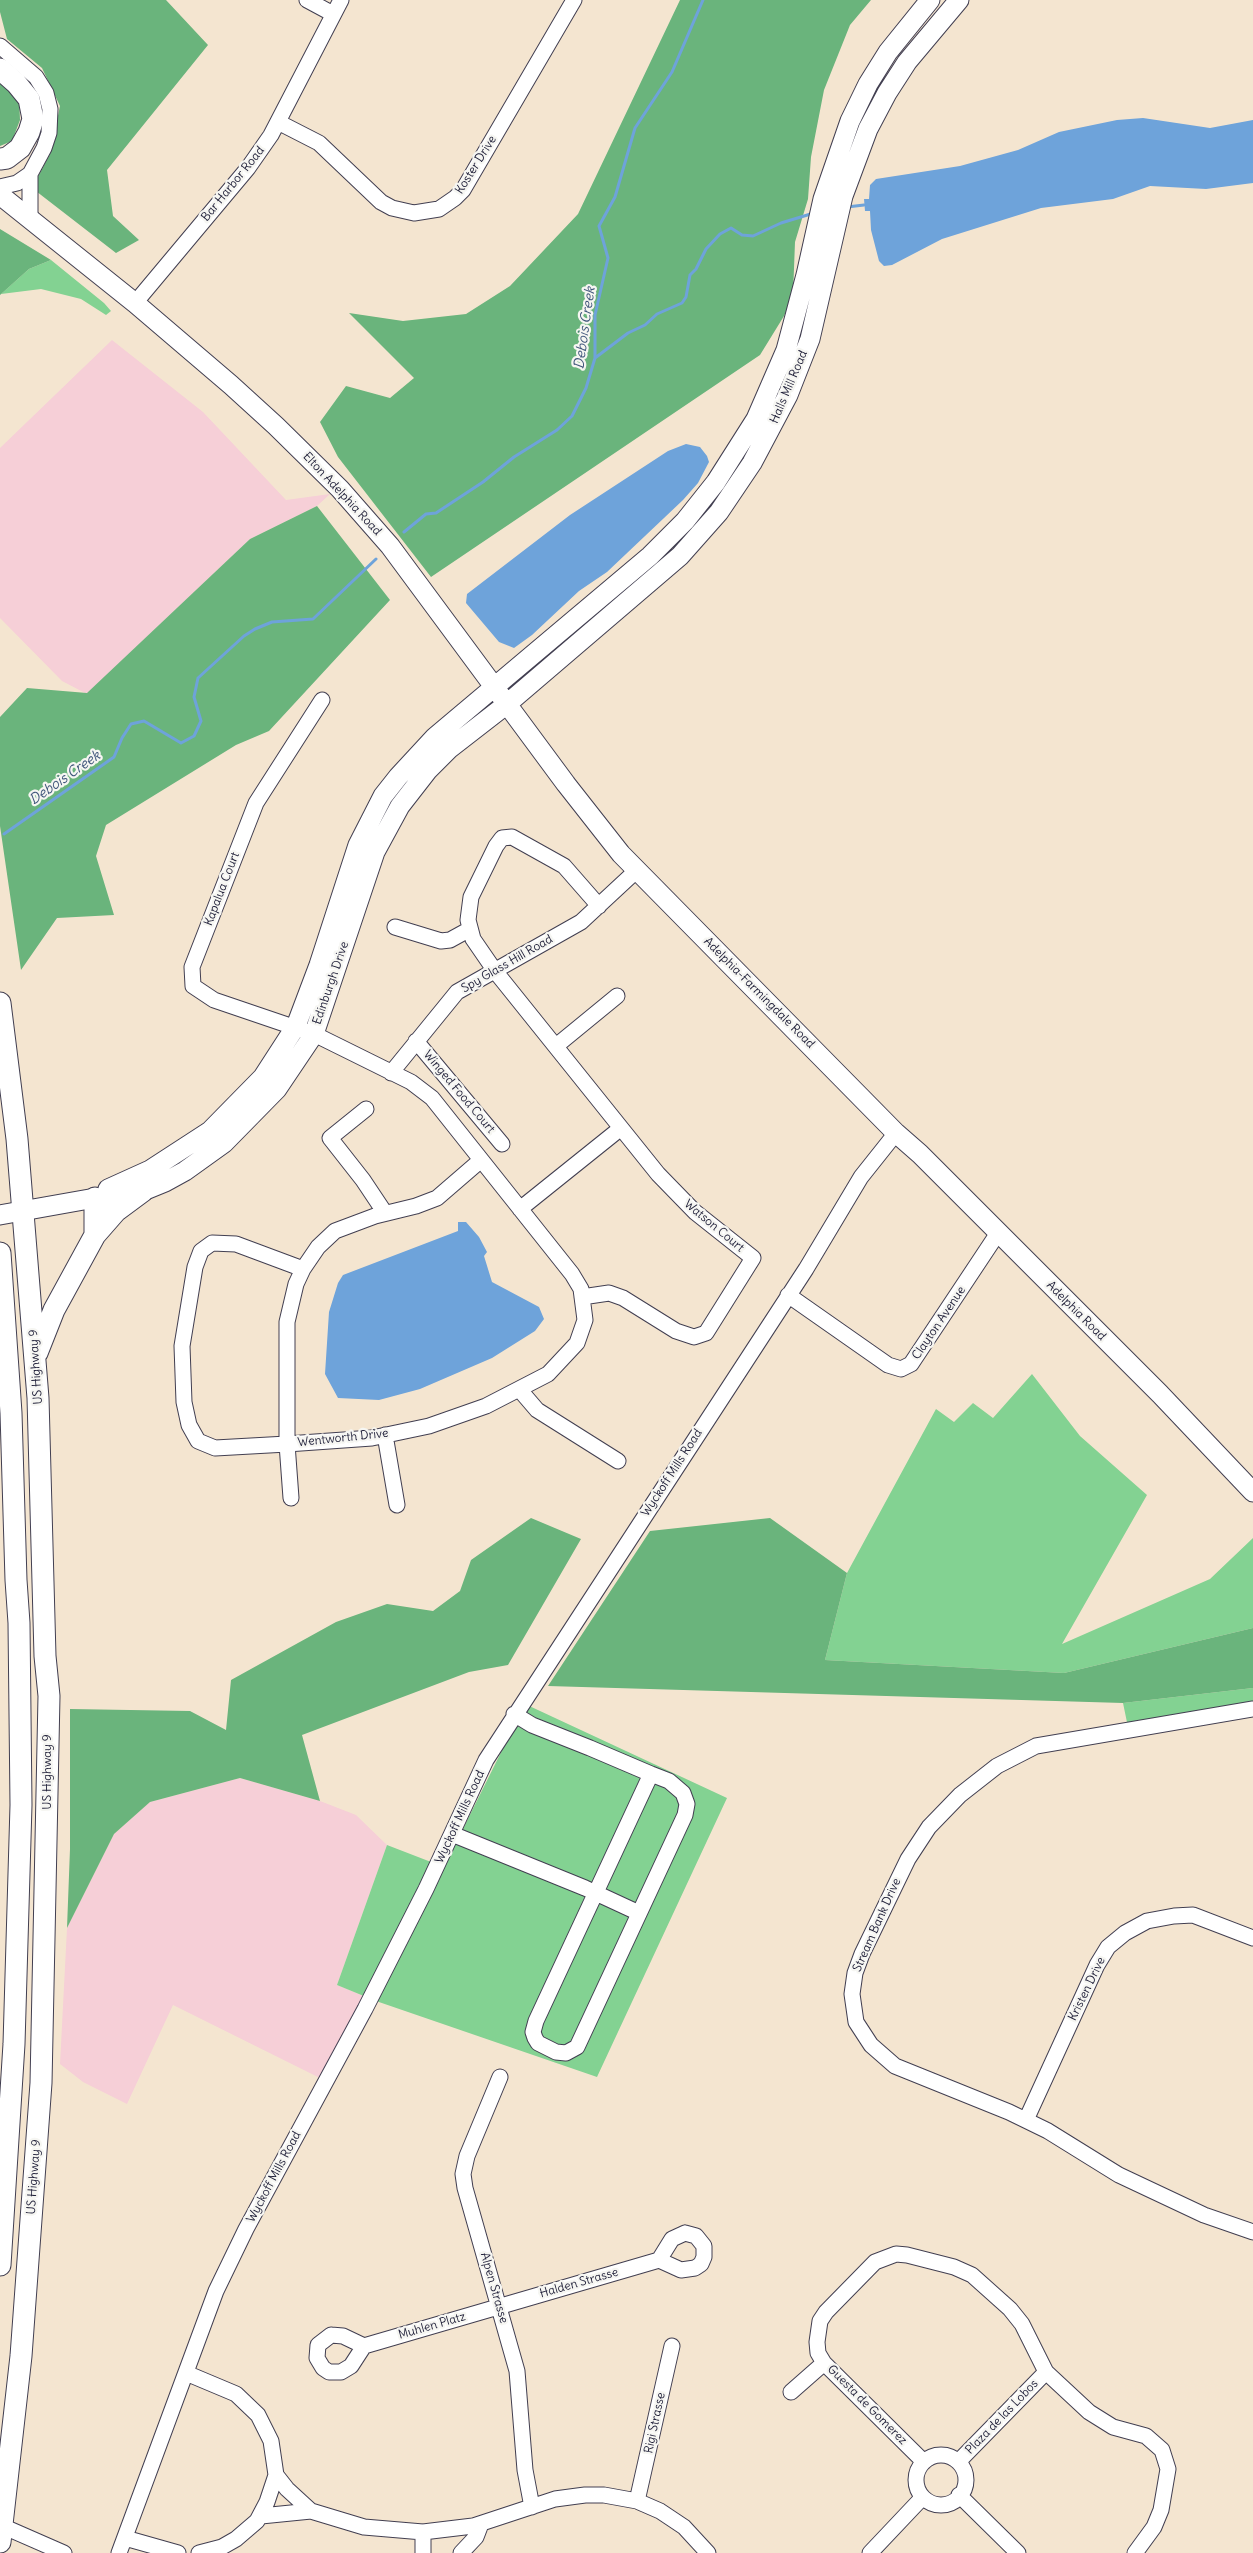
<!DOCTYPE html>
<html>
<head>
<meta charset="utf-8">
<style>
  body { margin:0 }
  canvas { display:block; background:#f4e5d0 }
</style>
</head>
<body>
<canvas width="1253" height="2553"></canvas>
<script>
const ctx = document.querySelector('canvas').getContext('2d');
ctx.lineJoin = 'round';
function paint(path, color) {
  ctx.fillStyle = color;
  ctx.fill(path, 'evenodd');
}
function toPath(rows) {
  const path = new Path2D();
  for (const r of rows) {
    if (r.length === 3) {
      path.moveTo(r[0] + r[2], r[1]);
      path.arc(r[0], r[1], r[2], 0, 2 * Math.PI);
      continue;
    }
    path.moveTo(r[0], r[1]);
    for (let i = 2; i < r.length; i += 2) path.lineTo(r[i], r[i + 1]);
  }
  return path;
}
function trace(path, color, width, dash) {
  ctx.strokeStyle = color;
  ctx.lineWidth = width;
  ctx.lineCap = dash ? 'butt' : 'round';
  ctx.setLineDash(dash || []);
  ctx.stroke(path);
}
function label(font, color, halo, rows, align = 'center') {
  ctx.font = font + ' Delius,sans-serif';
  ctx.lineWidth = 4.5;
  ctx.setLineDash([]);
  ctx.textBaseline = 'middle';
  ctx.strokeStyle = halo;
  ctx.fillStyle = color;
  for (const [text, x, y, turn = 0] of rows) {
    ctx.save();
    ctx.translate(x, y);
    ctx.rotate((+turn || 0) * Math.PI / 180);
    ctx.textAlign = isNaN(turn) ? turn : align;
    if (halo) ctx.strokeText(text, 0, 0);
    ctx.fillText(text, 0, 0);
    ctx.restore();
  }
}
paint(toPath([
  [112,340,203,412,286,500,330,494,317,506,250,539,87,694,62,681,0,618,0,448],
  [240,1778,320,1801,356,1815,387,1845,337,1985,376,2001,332,2084,173,2005,127,2104,83,2082,60,2064,67,1928,114,1834,150,1802]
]), '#f6cfd7');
paint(toPath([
  [51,260,104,303,111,311,106,315,81,299,41,289,1,294,29,269],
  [1032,1374,1080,1436,1147,1495,1062,1644,1210,1579,1253,1538,1253,1628,1064,1673,825,1660,847,1573,936,1409,954,1422,973,1403,993,1418],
  [1253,1688,1253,1705,1129,1732,1123,1703],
  [525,1704,727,1798,597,2077,376,2001,337,1985,387,1845,444,1867]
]), '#83d292');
paint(toPath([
  [0,0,166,0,208,45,107,170,113,216,139,240,116,253,32,188,50,154,60,106,42,68,7,39,0,12],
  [680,0,871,0,850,25,824,90,811,157,808,199,795,242,793,295,784,316,760,355,431,577,338,457,320,422,346,386,390,398,414,378,349,313,403,321,466,314,510,286,578,214],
  [0,79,19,96,20,120,12,141,0,146],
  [0,229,51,260,29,269,0,295],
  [317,506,390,600,269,731,236,745,106,825,96,856,114,915,57,918,21,970,0,826,0,717,27,688,87,693,250,539],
  [531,1518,581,1539,508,1665,469,1672,302,1735,320,1801,240,1778,150,1802,114,1834,67,1928,70,1849,70,1709,190,1711,226,1730,231,1680,336,1622,387,1604,433,1611,460,1591,471,1560],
  [770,1518,847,1573,825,1660,1064,1673,1253,1628,1253,1688,1123,1703,548,1686,650,1531]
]), '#6ab47c');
paint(toPath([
  [1143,118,1210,128,1253,120,1253,183,1206,189,1150,186,1113,199,1041,208,942,239,892,265,884,266,879,261,871,230,870,211,865,211,864,199,869,199,870,185,876,179,960,166,1018,150,1059,132,1117,120],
  [686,444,700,447,707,456,709,462,698,483,683,500,607,572,579,591,532,635,514,648,499,642,466,603,467,594,570,515,668,451],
  [458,1222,466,1222,479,1237,487,1252,484,1256,492,1282,539,1307,544,1319,535,1331,492,1358,420,1389,379,1400,338,1398,325,1374,329,1312,338,1283,343,1275,458,1231]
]), '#6ea3da');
trace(toPath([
  [847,207,864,205],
  [595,358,628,333,645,325,657,314,682,303,686,297,690,275,696,269,706,249,720,234,731,228,742,235,753,236,781,223,814,213],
  [404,532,426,514,436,513,483,482,514,457,557,430,572,416,586,388,595,358,595,315,608,258,599,226,615,197,635,128,672,72,703,0],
  [4,834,114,757,122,738,131,724,144,721,181,743,194,736,201,721,194,697,198,678,244,636,255,629,272,622,313,619,376,559]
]), '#6ea3da', 3);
const minor = toPath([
  [307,0,333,14],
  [0,46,36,77,46,93,50,109,49,133,44,148,30,174,30,218],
  [278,122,319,143,381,202,392,208,414,213,439,209,455,198,463,190,574,0],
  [0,187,17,183,30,174],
  [135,303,248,168,271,135,341,0],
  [395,927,441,941,450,940,470,929],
  [416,1041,502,1144],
  [556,1046,617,996],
  [391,1073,457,992,581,922,637,870],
  [366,1109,330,1138,363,1180,385,1213],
  [520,1209,621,1128],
  [303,1269,236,1244,212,1243,201,1251,195,1267,182,1346,184,1402,189,1425,198,1441,215,1448,287,1444,372,1438,429,1426,486,1406,548,1374,577,1343,585,1320,581,1289,572,1274,432,1098,411,1082,314,1034,214,1000,193,986,192,967,256,803,322,700],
  [788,1295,888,1365,901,1369,911,1364,998,1233],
  [582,1297,609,1293,623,1298,676,1331,694,1337,706,1333,753,1258,695,1212,658,1174,495,971,473,939,468,920,471,897,496,846,502,838,512,837,564,866,599,906],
  [519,1389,537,1410,618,1461],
  [385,1435,397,1505],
  [291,1498,287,1444,287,1322,296,1284,303,1269,318,1247,335,1231,375,1216,416,1206,437,1198,481,1160],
  [1253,1709,1036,1746,997,1766,960,1795,929,1827,908,1859,862,1954,855,1973,852,1994,856,2022,871,2045,895,2066,1009,2112,1048,2131,1119,2175,1204,2215,1253,2232],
  [514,1714,532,1725,590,1748,651,1774,669,1781,683,1793,687,1804,685,1815,577,2047,566,2053,556,2052,538,2043,535,2038,533,2032,536,2021,651,1774],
  [452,1834,585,1888,639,1913],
  [500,2077,467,2156,463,2174,465,2188,517,2371,525,2470,532,2507],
  [1026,2120,1097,1965,1108,1947,1125,1933,1147,1921,1174,1916,1193,1915,1253,1938],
  [685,2233,696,2236,704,2246,704,2257,701,2264,695,2268,681,2270,659,2260,672,2239,685,2233],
  [331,2335,343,2336,364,2346,351,2366,341,2372,329,2372,323,2368,317,2358,318,2345,331,2335],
  [364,2346,659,2260],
  [186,2373,236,2394,258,2415,271,2441,276,2475,267,2502,257,2521,236,2539,222,2547,199,2553],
  [791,2392,824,2363],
  [941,2480,25],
  [924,2462,824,2363,818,2353,817,2342,820,2321,826,2312,875,2262,896,2254,907,2255,954,2267,972,2275,1010,2309,1022,2324,1046,2372,1089,2412,1113,2427,1146,2436,1162,2450,1168,2469,1161,2510,1154,2527,1135,2553],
  [958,2462,1046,2372],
  [276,2475,287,2489,311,2511],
  [959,2495,1018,2553],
  [637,2501,672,2346],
  [261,2516,311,2511,364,2527,423,2532,473,2526,555,2499,585,2495,604,2495,637,2501,660,2511,684,2527,708,2553],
  [0,2525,64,2553],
  [423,2532,423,2553],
  [125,2538,178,2553],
  [119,2553,216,2291,246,2229,365,2009,426,1889,486,1760,806,1269,861,1177,896,1133],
  [461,2553,476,2537,481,2524],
  [870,2553,922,2498]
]);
const major = toPath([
  [0,195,135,303,231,385,276,426,340,489,390,546,566,784,621,854,896,1133,920,1154,1160,1394,1253,1492],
  [108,1189,150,1170,210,1131,263,1077,296,1026,319,965,358,845,383,796,398,777,435,737,650,556,685,521,716,482,756,419,786,350,806,275,823,199,850,121,868,84,888,52,930,0],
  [0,1215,95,1198,109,1201,133,1192,143,1191,165,1182,185,1171,224,1143,277,1089,314,1034,375,852,400,806,428,770,449,749,507,704,680,556,719,512,752,463,788,395,810,339,843,196,868,129,887,93,907,62,959,0]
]);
const highway = toPath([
  [0,69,16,83,29,99,33,119,29,132,20,148,7,158,0,159],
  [0,1003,17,1139,38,1398,45,1656,49,1696,41,2083,21,2356,0,2542],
  [95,1235,95,1198],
  [0,1253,11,1413,16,1580,19,1623,21,1805,14,2044,0,2265],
  [37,1353,54,1310,95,1235,116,1211,143,1191]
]);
trace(minor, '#423f51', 17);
trace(major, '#423f51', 21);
trace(highway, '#423f51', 23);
trace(minor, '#fff', 15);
trace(major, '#fff', 19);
trace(highway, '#fff', 21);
label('12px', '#22223b', '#f6f6f2', [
  ["Koster Drive",476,165,-58],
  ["Bar Harbor Road",233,184,-51],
  ["Halls Mill Road",789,387,-67],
  ["Elton Adelphia Road",342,494,47],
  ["Kapalua Court",222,889,-69],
  ["Spy Glass Hill Road",507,964,-30],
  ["Edinburgh Drive",331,983,-71],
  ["Adelphia-Farmingdale Road",759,993,45],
  ["Winged Food Court",459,1092,50],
  ["Watson Court",714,1226,40],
  ["Adelphia Road",1076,1311,45],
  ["Clayton Avenue",939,1323,-56],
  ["US Highway 9",36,1367,-94],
  ["Wentworth Drive",343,1438,-6],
  ["Wyckoff Mills Road",672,1473,-57],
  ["US Highway 9",48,1772,-90],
  ["Wyckoff Mills Road",460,1817,-65],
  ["Stream Bank Drive",877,1925,-66],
  ["Kristen Drive",1087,1989,-64],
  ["US Highway 9",34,2177,-86],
  ["Wyckoff Mills Road",274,2177,-62],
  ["Halden Strasse",579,2283,-16],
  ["Alpen Strasse",494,2288,74],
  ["Muhlen Platz",432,2326,-16],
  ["Guesta de Gomerez",867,2405,45],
  ["Plaza de las Lobos",1002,2417,-46],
  ["Rigi Strasse",655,2423,-78]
]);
label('italic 14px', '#40567b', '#f6f6f2', [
  ["Debois Creek",585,328,-82],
  ["Debois Creek",65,778,-35]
]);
</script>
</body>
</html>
